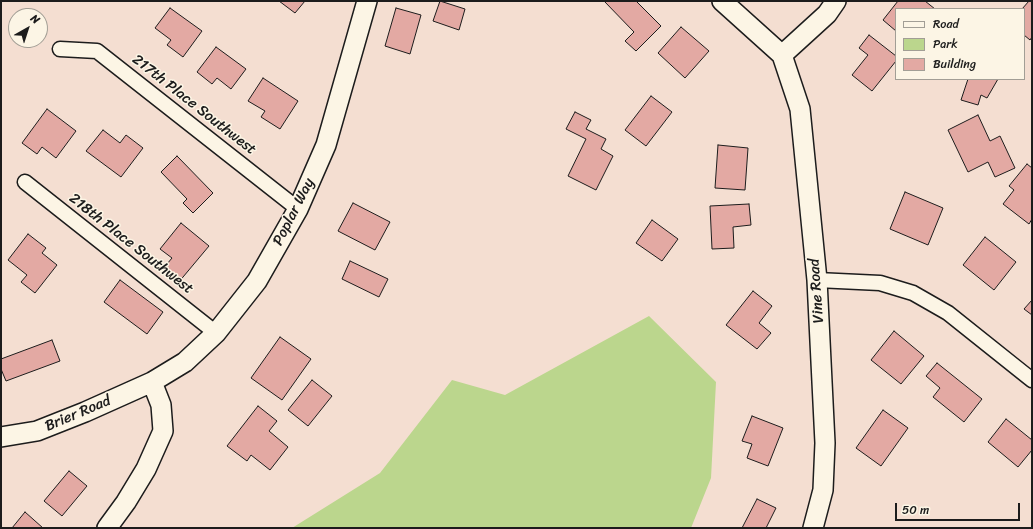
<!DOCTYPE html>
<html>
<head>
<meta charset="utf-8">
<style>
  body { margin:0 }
  #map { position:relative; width:1033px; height:529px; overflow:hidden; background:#f4ded1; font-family:Sriracha,sans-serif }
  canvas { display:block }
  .frame { position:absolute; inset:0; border:2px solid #1c1c1c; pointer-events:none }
  .legend { position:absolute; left:895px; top:8px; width:130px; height:72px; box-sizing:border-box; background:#fcf5e5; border:1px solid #a29e95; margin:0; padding:5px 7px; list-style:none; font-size:12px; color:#1c1c1c }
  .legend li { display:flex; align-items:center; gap:8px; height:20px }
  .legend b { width:20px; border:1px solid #a29e95 }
  .north { position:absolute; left:8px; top:8px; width:40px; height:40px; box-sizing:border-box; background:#fcf5e5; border:1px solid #a29e95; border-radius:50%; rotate:39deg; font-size:11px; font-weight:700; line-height:16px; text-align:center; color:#1c1c1c }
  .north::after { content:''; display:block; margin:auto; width:14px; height:18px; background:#1c1c1c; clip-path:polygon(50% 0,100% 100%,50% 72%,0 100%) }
  .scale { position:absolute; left:895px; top:503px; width:125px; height:18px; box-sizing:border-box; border:2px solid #1c1c1c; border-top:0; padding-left:5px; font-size:12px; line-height:14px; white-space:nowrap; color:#1c1c1c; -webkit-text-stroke:3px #fcf5e5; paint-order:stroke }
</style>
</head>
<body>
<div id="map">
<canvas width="1033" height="529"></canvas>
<div class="frame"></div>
<ul class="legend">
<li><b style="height:5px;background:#fcf5e5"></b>Road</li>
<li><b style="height:11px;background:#bbd68d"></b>Park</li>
<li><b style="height:11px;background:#e3a9a3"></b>Building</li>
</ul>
<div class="north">N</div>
<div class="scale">50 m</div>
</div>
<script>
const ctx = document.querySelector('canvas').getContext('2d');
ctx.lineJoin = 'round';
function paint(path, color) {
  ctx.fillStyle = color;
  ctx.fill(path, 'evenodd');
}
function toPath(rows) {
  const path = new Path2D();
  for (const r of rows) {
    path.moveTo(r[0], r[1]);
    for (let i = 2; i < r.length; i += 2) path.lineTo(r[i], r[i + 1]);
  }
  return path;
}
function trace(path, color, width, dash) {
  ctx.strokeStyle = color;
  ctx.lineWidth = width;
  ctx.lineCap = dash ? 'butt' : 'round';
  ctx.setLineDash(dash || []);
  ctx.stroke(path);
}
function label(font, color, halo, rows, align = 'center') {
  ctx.font = font + ' Sriracha,sans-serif';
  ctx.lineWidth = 3;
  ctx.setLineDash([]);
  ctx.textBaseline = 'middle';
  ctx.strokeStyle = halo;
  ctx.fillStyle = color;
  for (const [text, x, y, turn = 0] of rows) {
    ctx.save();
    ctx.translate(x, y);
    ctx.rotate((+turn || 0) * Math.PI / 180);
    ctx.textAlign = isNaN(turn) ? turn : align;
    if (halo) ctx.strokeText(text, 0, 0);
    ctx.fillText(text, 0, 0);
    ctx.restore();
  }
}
paint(toPath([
  [649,316,716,382,711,478,691,528,292,528,380,473,452,380,505,395]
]), '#bbd68d');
const building = toPath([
  [279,1,305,1,295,13,279,1],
  [440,1,465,9,459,30,433,21,440,1],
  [604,1,636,1,661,26,636,51,625,41,634,32,604,1],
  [898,1,925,1,935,9,896,9,896,31,883,20,898,1],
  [1029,1,1032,1,1032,37,1030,40,1024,35,1024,9,1022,9,1029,1],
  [170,8,202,31,183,57,167,45,171,40,155,28,170,8],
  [396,8,421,15,410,54,385,46,396,8],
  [681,27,709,51,685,78,658,53,681,27],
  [869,35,896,56,896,61,872,91,852,75,868,55,859,48,869,35],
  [216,47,246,69,231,89,217,78,212,84,197,72,216,47],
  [263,78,298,101,280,129,261,117,265,111,248,101,263,78],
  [968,79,998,79,987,98,981,95,978,105,961,100,968,79],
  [651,96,672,112,646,146,625,130,651,96],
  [47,109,76,131,56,158,42,147,37,154,22,143,47,109],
  [575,112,591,120,586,129,606,139,601,149,613,156,596,190,568,176,586,139,566,129,575,112],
  [978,115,990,141,1000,136,1015,168,995,177,988,162,968,172,948,130,978,115],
  [103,130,120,143,126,135,143,148,121,177,86,151,103,130],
  [718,145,748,148,745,190,715,188,718,145],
  [177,156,213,193,193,213,183,203,187,199,161,172,177,156],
  [1027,164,1032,168,1032,219,1029,224,1003,204,1014,190,1009,186,1027,164],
  [905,192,943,208,928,245,890,229,905,192],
  [353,203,390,222,375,250,338,231,353,203],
  [749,204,751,225,733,227,734,248,712,249,710,206,749,204],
  [652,220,678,239,662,261,636,243,652,220],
  [181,223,209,246,178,283,162,270,172,258,160,249,181,223],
  [28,234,46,248,42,253,57,265,35,293,21,282,27,275,8,260,28,234],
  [985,237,1016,262,994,290,963,265,985,237],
  [350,261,388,279,379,297,342,279,350,261],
  [120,280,163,312,147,334,104,302,120,280],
  [753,291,772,306,759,323,771,333,757,349,726,325,753,291],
  [1032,300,1032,315,1024,309,1032,300],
  [894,331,924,356,901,384,871,360,894,331],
  [280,337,311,359,282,400,251,378,280,337],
  [52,340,60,361,6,381,1,369,1,359,52,340],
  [937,363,982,399,964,422,933,397,940,388,926,376,937,363],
  [312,380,332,396,308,426,288,410,312,380],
  [258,406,277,421,269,431,288,447,270,470,251,455,247,461,227,446,258,406],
  [883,410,908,428,881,466,856,448,883,410],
  [752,416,783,428,768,466,747,458,752,444,742,441,752,416],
  [1006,419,1032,440,1032,450,1018,467,988,442,1006,419],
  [69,471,87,486,62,516,44,501,69,471],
  [757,499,776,508,766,528,742,528,757,499],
  [25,512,43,528,12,528,25,512]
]);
paint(building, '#e3a9a3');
trace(building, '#1c1c1c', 1);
const street = toPath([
  [60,49,97,51,298,209],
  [25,182,216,333],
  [817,280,880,283,913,293,948,313,1032,380]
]);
const secondary = toPath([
  [722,1,782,55,800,109,817,280,825,443,823,490,813,528],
  [782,55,827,14,836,1],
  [1,437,37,431,85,412,152,382,185,362,216,333,257,281,298,209,326,145,367,1],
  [107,528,126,502,146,469,163,431,161,405,152,382]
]);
trace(street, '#1c1c1c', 17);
trace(secondary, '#1c1c1c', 22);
trace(street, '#fcf5e5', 14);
trace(secondary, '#fcf5e5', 19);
label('15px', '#1c1c1c', '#fcf5e5', [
  ["217th Place Southwest",194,105,38],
  ["Poplar Way",294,212,-63],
  ["218th Place Southwest",131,244,38],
  ["Vine Road",817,291,-94],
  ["Brier Road",78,414,-23]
]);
</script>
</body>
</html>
